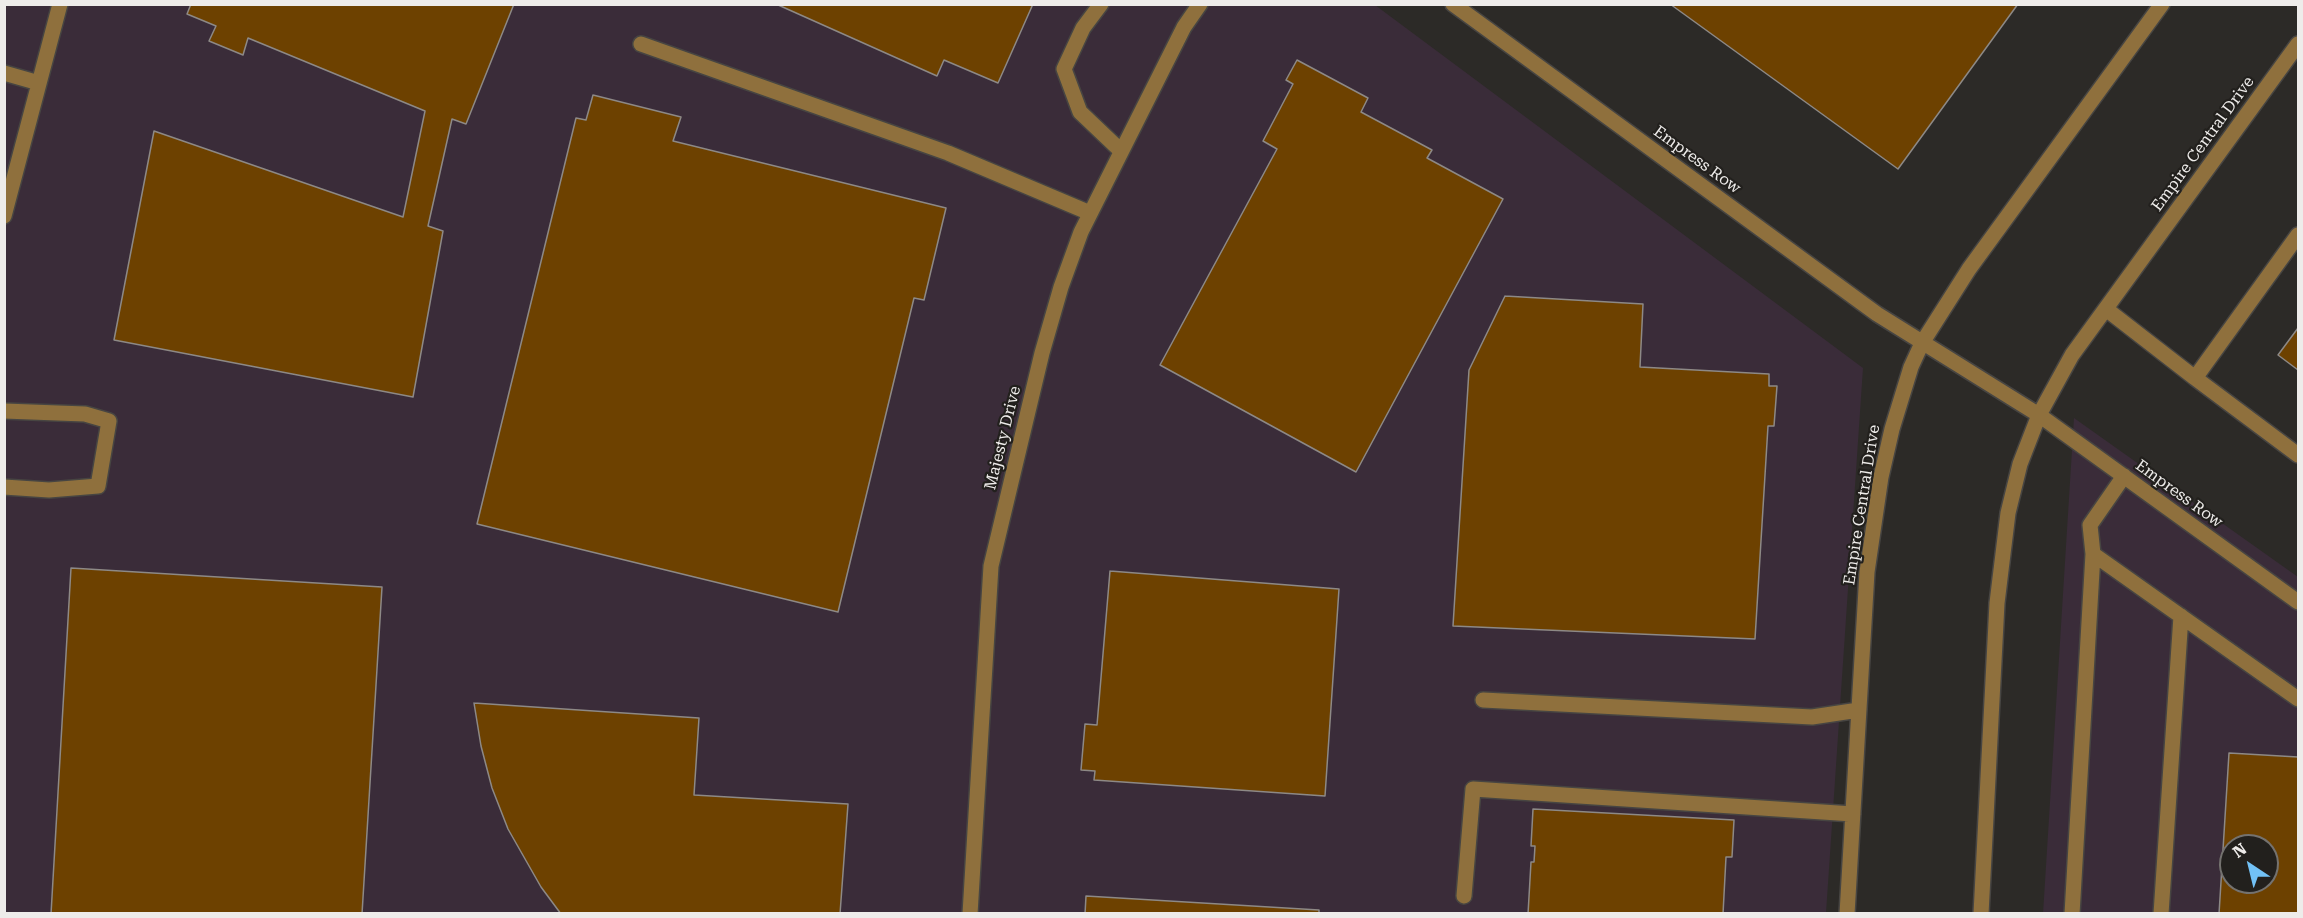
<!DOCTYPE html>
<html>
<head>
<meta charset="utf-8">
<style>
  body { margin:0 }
  #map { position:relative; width:2303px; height:918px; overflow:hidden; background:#2c2a27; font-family:"Roboto Serif",serif }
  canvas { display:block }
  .frame { position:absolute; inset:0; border:6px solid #eeecea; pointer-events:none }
  .north { position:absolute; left:2219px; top:834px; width:60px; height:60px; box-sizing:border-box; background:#22201d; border:2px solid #74726f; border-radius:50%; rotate:325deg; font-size:16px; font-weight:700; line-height:24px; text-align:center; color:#eeecea }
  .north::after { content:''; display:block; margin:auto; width:21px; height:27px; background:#72c1f5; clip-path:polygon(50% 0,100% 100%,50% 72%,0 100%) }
</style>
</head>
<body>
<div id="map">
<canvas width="2303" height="918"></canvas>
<div class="frame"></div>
<div class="north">N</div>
</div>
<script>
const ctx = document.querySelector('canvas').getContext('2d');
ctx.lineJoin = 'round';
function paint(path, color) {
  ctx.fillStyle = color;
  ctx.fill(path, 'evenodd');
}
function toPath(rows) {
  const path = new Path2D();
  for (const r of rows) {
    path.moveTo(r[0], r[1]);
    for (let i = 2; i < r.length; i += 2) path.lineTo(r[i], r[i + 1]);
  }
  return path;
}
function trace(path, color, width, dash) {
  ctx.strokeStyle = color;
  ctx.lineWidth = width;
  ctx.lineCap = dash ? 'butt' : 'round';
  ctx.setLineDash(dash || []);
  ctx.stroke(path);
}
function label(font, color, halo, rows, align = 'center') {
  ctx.font = font + ' "Roboto Serif",serif';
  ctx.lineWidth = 4.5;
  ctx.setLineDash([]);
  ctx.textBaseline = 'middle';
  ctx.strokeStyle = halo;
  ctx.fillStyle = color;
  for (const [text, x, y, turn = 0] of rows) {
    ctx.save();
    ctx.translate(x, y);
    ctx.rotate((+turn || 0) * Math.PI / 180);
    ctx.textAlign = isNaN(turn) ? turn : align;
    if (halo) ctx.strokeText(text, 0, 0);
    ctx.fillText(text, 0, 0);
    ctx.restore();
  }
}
paint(toPath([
  [5,5,1375,5,1863,368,1826,913,5,914],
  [2074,418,2298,577,2298,913,2043,914],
  [2231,846,2267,846,2267,882,2231,882]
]), '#3a2c39');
const building = toPath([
  [191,4,514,4,466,124,452,119,428,226,443,231,413,397,114,340,154,131,403,217,425,111,248,38,243,55,209,41,216,26,187,14,191,4],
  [776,4,1033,4,998,83,944,60,937,76,776,4],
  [1670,4,2018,4,1898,169,1670,4],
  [1297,60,1368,98,1361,112,1432,150,1427,158,1503,199,1356,472,1160,365,1277,149,1263,141,1293,84,1286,80,1297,60],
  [593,95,681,117,673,141,946,208,924,300,914,298,838,612,477,524,576,118,586,120,593,95],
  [1505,296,1643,304,1640,367,1769,374,1769,386,1777,386,1774,426,1768,426,1755,639,1453,626,1469,370,1505,296],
  [2298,328,2298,370,2278,355,2298,328],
  [71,568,382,587,362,914,51,914,71,568],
  [1110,571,1339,589,1325,796,1094,780,1095,771,1081,770,1085,724,1097,725,1110,571],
  [474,703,699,718,694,795,848,804,840,914,561,914,541,887,508,829,492,788,481,746,474,703],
  [2229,753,2298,757,2298,914,2219,914,2229,753],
  [2231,846,2267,846,2267,882,2231,882,2231,846],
  [1533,809,1734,820,1732,857,1726,857,1723,914,1528,914,1531,862,1534,862,1535,846,1531,846,1533,809],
  [1086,896,1319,910,1319,914,1085,914,1086,896]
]);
paint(building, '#6d4100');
trace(building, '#8d8986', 1.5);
const minor = toPath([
  [1101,4,1083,28,1064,69,1080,112,1121,151],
  [1453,4,1877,314,2039,415,2298,602],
  [641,44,948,153,1090,213],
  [4,73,39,83],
  [4,216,60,4],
  [2106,309,2195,378,2298,235],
  [2195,378,2298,455],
  [4,411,85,414,109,421,98,486,49,490,4,487],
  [2093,554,2090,525,2124,476],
  [1483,700,1812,717,1859,710],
  [1464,896,1473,789,1853,814],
  [970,914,991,566,1042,353,1061,287,1081,232,1184,27,1200,4],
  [1847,914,1867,572,1881,477,1892,429,1911,367,1922,343,1969,269,2162,4],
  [1981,914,1997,603,2008,513,2020,464,2039,415,2072,355,2298,44],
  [2072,914,2093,554,2298,699],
  [2161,914,2181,616]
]);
trace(minor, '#474542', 18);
trace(minor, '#8f703d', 15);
label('16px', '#eeecea', '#22201d', [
  ["Empire Central Drive",2203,144,-54],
  ["Empress Row",1697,160,36],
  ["Majesty Drive",1003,438,-76],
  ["Empress Row",2179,494,36],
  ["Empire Central Drive",1862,505,-81]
]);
</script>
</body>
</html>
